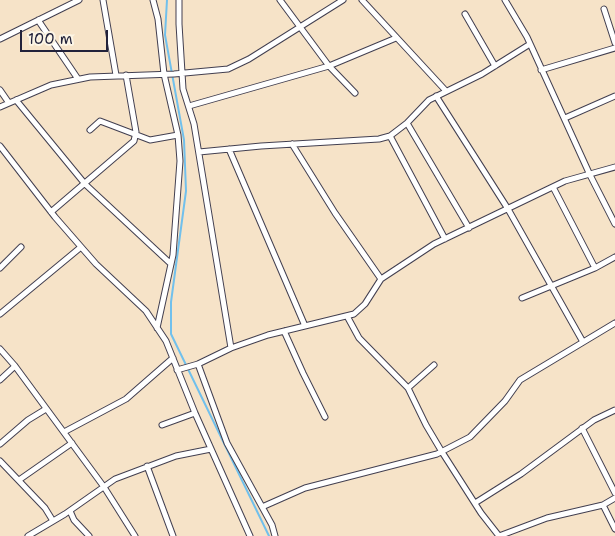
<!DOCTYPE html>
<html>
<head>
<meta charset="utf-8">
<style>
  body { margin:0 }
  #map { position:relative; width:615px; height:536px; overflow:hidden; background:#f6e3c8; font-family:"Shantell Sans",sans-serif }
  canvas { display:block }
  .scale { position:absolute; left:20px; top:30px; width:88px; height:22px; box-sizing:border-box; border:2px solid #22223b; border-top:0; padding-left:6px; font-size:15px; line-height:18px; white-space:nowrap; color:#22223b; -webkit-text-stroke:4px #fcf5e5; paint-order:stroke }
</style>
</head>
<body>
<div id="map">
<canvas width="615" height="536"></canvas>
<div class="scale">100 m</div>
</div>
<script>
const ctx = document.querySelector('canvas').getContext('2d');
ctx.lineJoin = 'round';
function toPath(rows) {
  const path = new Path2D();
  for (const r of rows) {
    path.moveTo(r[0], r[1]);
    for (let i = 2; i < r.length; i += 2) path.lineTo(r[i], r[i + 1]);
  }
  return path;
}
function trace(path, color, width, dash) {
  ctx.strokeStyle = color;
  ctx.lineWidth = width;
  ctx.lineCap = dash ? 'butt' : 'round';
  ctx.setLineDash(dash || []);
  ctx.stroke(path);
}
trace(toPath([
  [167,0,165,35,184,140,186,191,171,302,171,334,269,536]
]), '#71c0ec', 2);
const minor = toPath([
  [103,0,116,75],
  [153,0,158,19,164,74,178,135,180,161,173,255,157,328],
  [179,0,179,24,183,89,194,124,231,348],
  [280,0,329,66,355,93],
  [362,0,446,91],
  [505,0,527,37,590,175,615,224],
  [604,9,615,43],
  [465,14,495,66],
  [38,20,78,79],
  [0,39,79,0],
  [541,70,615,48],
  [0,90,9,103],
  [436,96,508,209,583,342],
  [16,100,85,184,171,264],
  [189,106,329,66,396,38],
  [0,107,51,85,90,77,174,74,228,69,249,59,343,0],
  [565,118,615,96],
  [407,123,469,228],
  [90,130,100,121,150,140,178,135],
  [390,136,445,239],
  [292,144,335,213,381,279],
  [0,146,55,217,96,264,146,311,166,341,195,413,250,536],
  [229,149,305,326],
  [199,152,261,146,379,139,390,136,407,123,429,100,482,74,530,44],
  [553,187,595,268],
  [51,212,134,141,136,132,126,75],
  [0,268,21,247],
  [522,298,595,268,615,257],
  [0,314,81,247],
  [347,316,359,338,408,388,426,425,442,452,481,513,499,536],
  [284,331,303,373,325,417],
  [0,349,15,366,104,487,135,536],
  [198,364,227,443,272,525,275,536],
  [177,370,198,364,231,348,268,335,354,314,365,304,381,279,434,244,565,181,615,167],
  [0,380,15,366],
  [408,388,434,365],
  [162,425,195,413],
  [582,428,615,493],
  [64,432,126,399,173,358],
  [0,444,28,420,46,409],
  [0,461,45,508,53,521],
  [147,466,173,536],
  [19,480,72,443],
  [475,503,521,474,594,420,615,410],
  [603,505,615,529],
  [262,507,305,488,437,454,470,437,505,401,520,380,615,323],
  [70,511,74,520,89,536],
  [28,536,65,514,115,479,176,456,211,449],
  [499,536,547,518,603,505,615,498]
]);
trace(minor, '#423f50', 7);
trace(minor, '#fff', 5);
</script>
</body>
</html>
